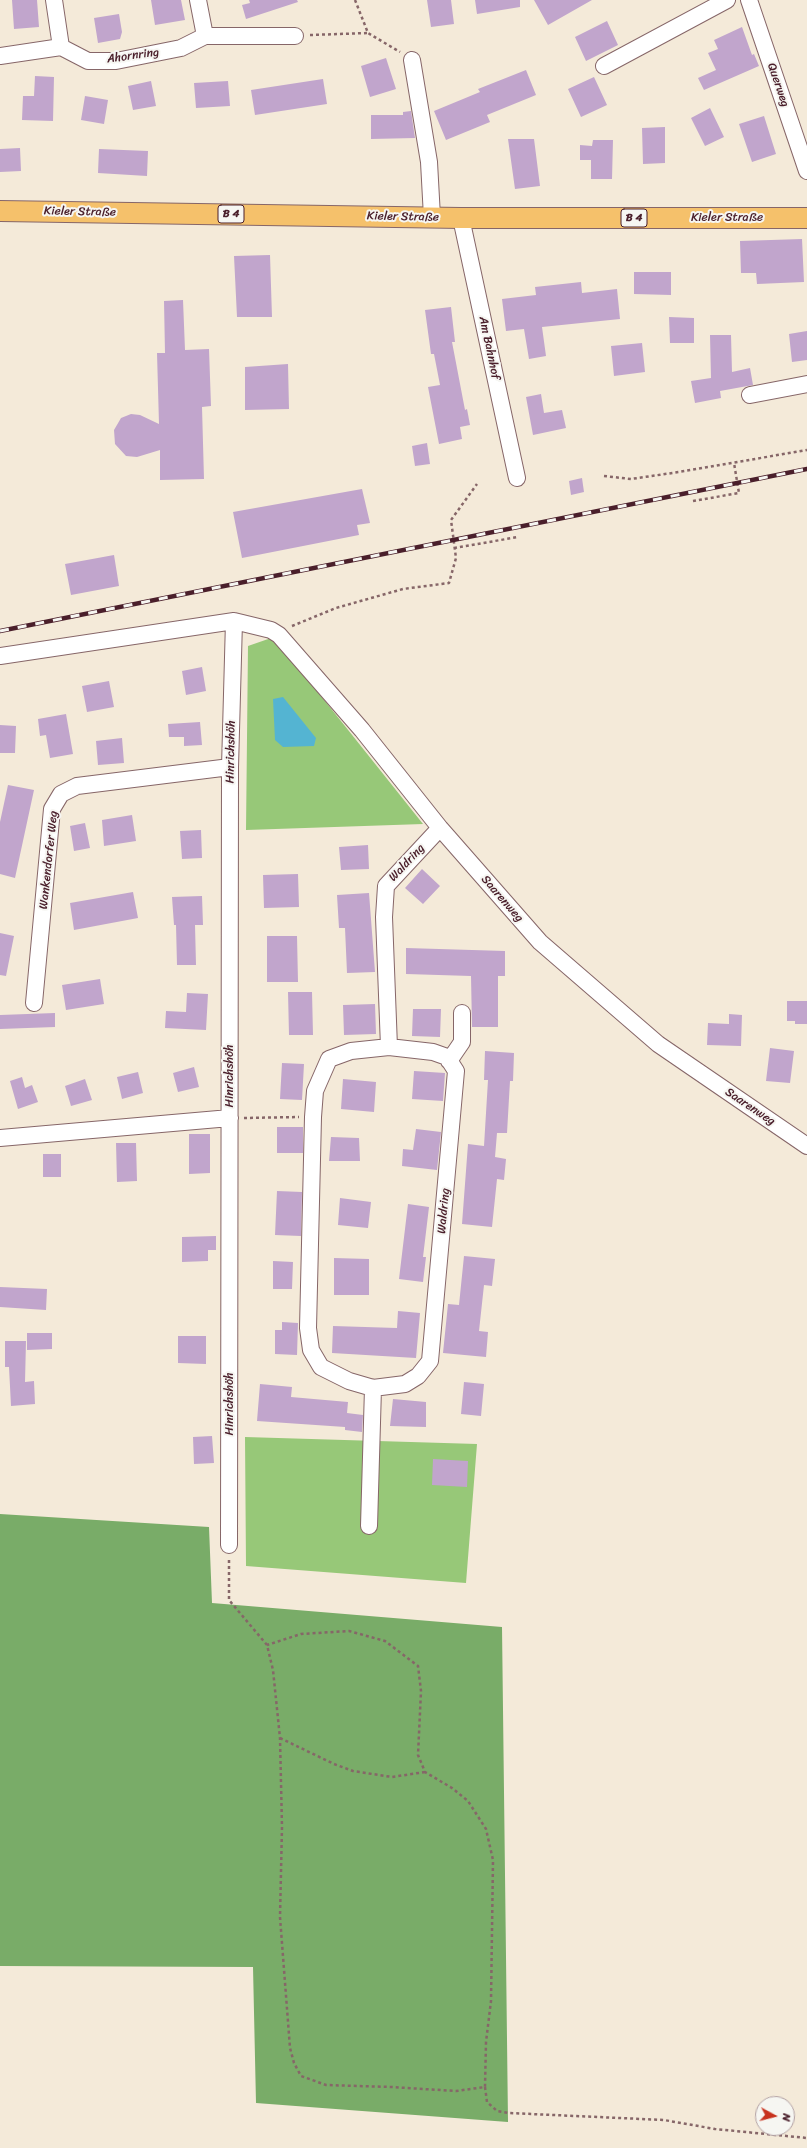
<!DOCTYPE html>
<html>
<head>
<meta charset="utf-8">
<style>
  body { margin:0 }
  #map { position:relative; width:807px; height:2148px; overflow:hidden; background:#f4ead9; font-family:Sriracha,sans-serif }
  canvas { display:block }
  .north { position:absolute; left:755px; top:2096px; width:40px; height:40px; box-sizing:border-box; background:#f6f6f2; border:1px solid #b1a0a2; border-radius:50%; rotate:97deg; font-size:11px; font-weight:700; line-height:16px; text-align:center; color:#4a1f2b }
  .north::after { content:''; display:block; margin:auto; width:14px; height:18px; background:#c8321e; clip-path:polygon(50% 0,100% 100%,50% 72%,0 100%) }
</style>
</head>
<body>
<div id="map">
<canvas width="807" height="2148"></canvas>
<div class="north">N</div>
</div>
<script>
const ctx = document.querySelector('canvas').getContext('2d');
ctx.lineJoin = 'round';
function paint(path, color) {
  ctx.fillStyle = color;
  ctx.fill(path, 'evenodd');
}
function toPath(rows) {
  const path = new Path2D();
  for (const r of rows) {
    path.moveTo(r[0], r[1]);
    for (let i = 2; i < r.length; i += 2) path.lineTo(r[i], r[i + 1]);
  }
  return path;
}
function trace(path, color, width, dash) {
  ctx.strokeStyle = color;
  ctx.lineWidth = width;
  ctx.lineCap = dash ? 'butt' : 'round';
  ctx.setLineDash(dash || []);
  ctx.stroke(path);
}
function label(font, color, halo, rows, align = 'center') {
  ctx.font = font + ' Sriracha,sans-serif';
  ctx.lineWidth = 4;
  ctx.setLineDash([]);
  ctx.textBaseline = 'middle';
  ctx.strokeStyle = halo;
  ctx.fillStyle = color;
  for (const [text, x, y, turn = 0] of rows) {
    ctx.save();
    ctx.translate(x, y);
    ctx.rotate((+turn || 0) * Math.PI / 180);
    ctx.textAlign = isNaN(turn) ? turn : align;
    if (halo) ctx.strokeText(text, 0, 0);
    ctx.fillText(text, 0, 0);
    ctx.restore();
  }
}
paint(toPath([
  [274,637,423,824,246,830,248,646],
  [245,1437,477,1444,466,1583,246,1566]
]), '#97c878');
paint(toPath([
  [0,1514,209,1527,212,1603,502,1627,508,2122,256,2103,253,1967,0,1966]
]), '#79ac68');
paint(toPath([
  [283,697,316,738,314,746,283,747,275,740,273,699]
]), '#54b4d2');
paint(toPath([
  [12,0,37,0,39,27,14,29],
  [151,0,181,0,185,20,155,25],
  [249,0,297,0,298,2,246,19,242,5,250,3],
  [427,0,451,0,454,24,431,27],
  [475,0,520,0,520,7,477,14],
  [534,0,592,0,548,25],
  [119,14,122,32,120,39,98,43,94,18],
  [607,21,618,45,586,61,575,37],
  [742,27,752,55,754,54,759,66,704,90,698,78,716,70,708,53,718,49,714,40],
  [386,58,396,89,370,97,361,66],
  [526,70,536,95,487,115,490,122,446,140,434,111,480,92,478,89],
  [35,76,54,77,53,121,22,120,23,96,34,96],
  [594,77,607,105,581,117,568,89],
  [323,79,327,104,255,115,251,90],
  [151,81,156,106,133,110,128,86],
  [228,81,230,106,196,108,194,83],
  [85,96,108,100,104,124,81,120],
  [710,108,724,137,705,146,691,118],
  [411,111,415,138,371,139,371,115,403,115,403,112],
  [764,116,776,154,752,162,739,124],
  [665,127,665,163,643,164,642,128],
  [508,139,534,139,540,186,515,189],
  [593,140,613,140,612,179,591,179,591,160,580,160,580,145,592,146],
  [20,148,21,171,0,172,0,149],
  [99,149,148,151,147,176,98,173],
  [802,239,804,282,757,284,756,273,741,273,740,241],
  [270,255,272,317,237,317,234,256],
  [634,272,671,272,671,295,634,294],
  [581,282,582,293,617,289,620,319,542,327,546,356,529,359,524,329,506,331,502,299,536,295,535,287],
  [183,300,185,350,209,349,211,406,202,407,204,479,160,480,160,450,137,457,126,456,115,444,114,430,121,418,131,414,140,415,159,424,157,353,165,353,164,301],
  [451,307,455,342,452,342,465,410,467,409,470,425,460,427,462,439,439,444,428,387,440,385,434,354,431,354,425,310],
  [669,317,694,318,694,343,670,343],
  [807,331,807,360,792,362,789,334],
  [710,335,731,335,732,372,750,368,753,385,720,391,721,398,695,403,691,381,711,378],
  [642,343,645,372,614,376,611,346],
  [288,364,289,409,245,410,245,367],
  [541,394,544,413,562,410,566,428,533,435,526,397],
  [427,443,430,464,415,466,412,446],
  [582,478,584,492,571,495,569,481],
  [362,489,370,523,357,525,359,535,242,558,233,512],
  [114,555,119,586,71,595,65,564],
  [202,667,206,691,186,695,182,671],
  [109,681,114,707,87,712,82,686],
  [66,714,73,754,50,758,46,735,40,736,38,719],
  [200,722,202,745,184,746,184,737,169,737,168,724],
  [0,725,16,726,15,753,0,753],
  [122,738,124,763,98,765,96,741],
  [8,785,34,790,15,878,0,874,0,822],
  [132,815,136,841,104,846,102,820],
  [85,823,90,848,74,851,70,826],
  [201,830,202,858,182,859,180,831],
  [368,845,369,869,341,870,339,847],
  [422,869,440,886,423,904,405,888],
  [298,874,299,907,264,908,263,875],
  [133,892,138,918,74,930,70,903],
  [369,893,375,972,347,973,345,928,339,928,337,895],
  [202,896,203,925,195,925,196,965,177,965,176,925,174,925,172,897],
  [0,933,14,936,6,976,0,975],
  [267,936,297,936,298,982,267,982],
  [406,948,505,951,505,976,498,976,498,1027,472,1027,471,976,406,974],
  [100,979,104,1004,66,1010,62,985],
  [288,992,312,992,313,1035,289,1035],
  [187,993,208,994,206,1030,165,1028,166,1011,186,1012],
  [787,1001,807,1001,807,1024,795,1024,795,1021,787,1021],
  [375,1004,376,1034,344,1035,343,1005],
  [413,1009,441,1009,440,1037,412,1036],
  [55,1013,55,1027,0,1029,0,1015],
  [729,1014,742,1015,741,1046,707,1045,708,1023,729,1024],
  [770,1048,794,1051,790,1083,766,1081],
  [485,1051,514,1053,513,1081,510,1081,507,1133,497,1133,495,1157,506,1159,504,1180,497,1179,492,1227,462,1224,468,1144,484,1146,488,1080,484,1080],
  [282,1063,304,1064,302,1100,280,1099],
  [194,1067,199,1087,178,1092,173,1073],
  [414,1071,445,1073,443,1101,412,1099],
  [138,1072,143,1093,122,1099,117,1077],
  [22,1077,25,1088,32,1085,38,1102,18,1109,10,1081],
  [85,1079,92,1100,71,1106,65,1086],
  [343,1079,376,1082,374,1112,341,1109],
  [277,1127,303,1127,303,1153,277,1153],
  [416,1129,441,1132,437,1170,402,1166,403,1149,413,1150],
  [189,1134,210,1134,210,1173,189,1174],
  [331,1137,359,1138,360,1161,329,1161],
  [116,1143,136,1143,137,1181,117,1182],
  [43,1154,61,1154,61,1177,43,1177],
  [277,1191,302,1192,301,1236,275,1235],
  [340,1198,371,1202,368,1228,338,1225],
  [408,1204,429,1207,423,1257,426,1257,423,1282,399,1279],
  [216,1236,216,1250,208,1250,208,1261,182,1262,182,1237],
  [464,1256,495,1259,492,1286,484,1285,479,1331,488,1332,486,1357,443,1353,448,1304,459,1305],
  [334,1258,369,1259,369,1295,334,1295],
  [273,1261,293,1262,292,1289,273,1289],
  [0,1287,47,1289,46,1310,0,1307],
  [398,1311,420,1313,416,1358,332,1353,333,1326,397,1328],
  [282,1322,298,1323,297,1355,275,1354,275,1330,282,1330],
  [27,1333,52,1333,52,1349,27,1350],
  [178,1336,206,1336,206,1364,178,1363],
  [5,1341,26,1341,25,1382,34,1381,35,1404,11,1406,9,1367,5,1367],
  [464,1382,484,1384,481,1416,461,1414],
  [260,1384,292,1387,291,1397,348,1402,347,1413,363,1415,362,1432,345,1430,345,1427,257,1421],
  [393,1399,426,1402,426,1427,390,1426],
  [212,1436,214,1463,194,1464,193,1437],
  [433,1459,468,1461,467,1487,432,1485]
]), '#c1a5cc');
const minor = toPath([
  [54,0,61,47],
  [749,0,807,171],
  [205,36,295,36],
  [0,56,61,47,88,61,116,61,181,48,205,36,198,0],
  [412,60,429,162,432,217],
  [604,66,727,0],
  [461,218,517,478],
  [750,395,807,384],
  [0,656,234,621,271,630,279,635,362,730,440,828,540,942,658,1044,807,1146],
  [34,1003,52,809,61,794,77,786,230,767],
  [389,1047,351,1051,329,1059,315,1091,313,1117,308,1328,311,1350,321,1367,349,1381,373,1388,405,1384,418,1376,430,1361,456,1071,447,1057,433,1052,389,1047,384,917,386,886,440,828],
  [449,1061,462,1042,462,1013],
  [0,1138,230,1118],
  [369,1526,373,1388],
  [229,1545,230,767,234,621]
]);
const major = toPath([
  [0,211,461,218,807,218]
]);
trace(minor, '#866668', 18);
trace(major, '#866668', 22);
trace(toPath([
  [355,0,368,33,400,52],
  [310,35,368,33],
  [604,476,631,479,679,472,807,450],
  [693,501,739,493,734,463],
  [454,548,518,537],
  [292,626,336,608,403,589,449,583,456,558,451,520,477,484],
  [244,1118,299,1117],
  [229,1560,229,1600,267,1645,273,1670,280,1738,282,1827,280,1917,290,2048,294,2063,301,2076,326,2085,391,2087,456,2091,485,2087,486,2042,491,2001,493,1860,486,1829,468,1801,452,1788,425,1772,418,1755,421,1691,418,1666,385,1641,349,1631,301,1634,267,1645],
  [280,1738,334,1764,353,1771,392,1777,425,1772],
  [485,2087,487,2102,497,2111,509,2113,664,2120,715,2129,807,2138]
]), '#866668', 2.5, [3, 3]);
trace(minor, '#fff', 16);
trace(major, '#f5c16b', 20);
const rail = toPath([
  [0,631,807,469]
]);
trace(rail, '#4a1f2b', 4.5);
trace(rail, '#f6f6f2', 3, [9]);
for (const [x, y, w] of [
  [231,214,26],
  [634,218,26]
]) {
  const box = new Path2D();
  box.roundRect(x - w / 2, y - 9, w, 18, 3);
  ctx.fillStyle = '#f6f6f2';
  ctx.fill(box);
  trace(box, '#4a1f2b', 1);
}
label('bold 11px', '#4a1f2b', null, [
  ["B 4",231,214],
  ["B 4",634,218]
]);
label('12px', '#4a1f2b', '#f6f6f2', [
  ["Ahornring",133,56,-8],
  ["Querweg",778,85,71],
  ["Kieler Straße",80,212,1],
  ["Kieler Straße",403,217,1],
  ["Kieler Straße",727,218],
  ["Am Bahnhof",489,348,78],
  ["Hinrichshöh",231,752,-89],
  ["Wankendorfer Weg",49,860,-84],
  ["Waldring",407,863,-47],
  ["Saarenweg",502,899,49],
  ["Hinrichshöh",230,1076,-90],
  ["Saarenweg",750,1107,34],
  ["Waldring",444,1211,-85],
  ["Hinrichshöh",230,1404,-90]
]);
</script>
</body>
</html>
